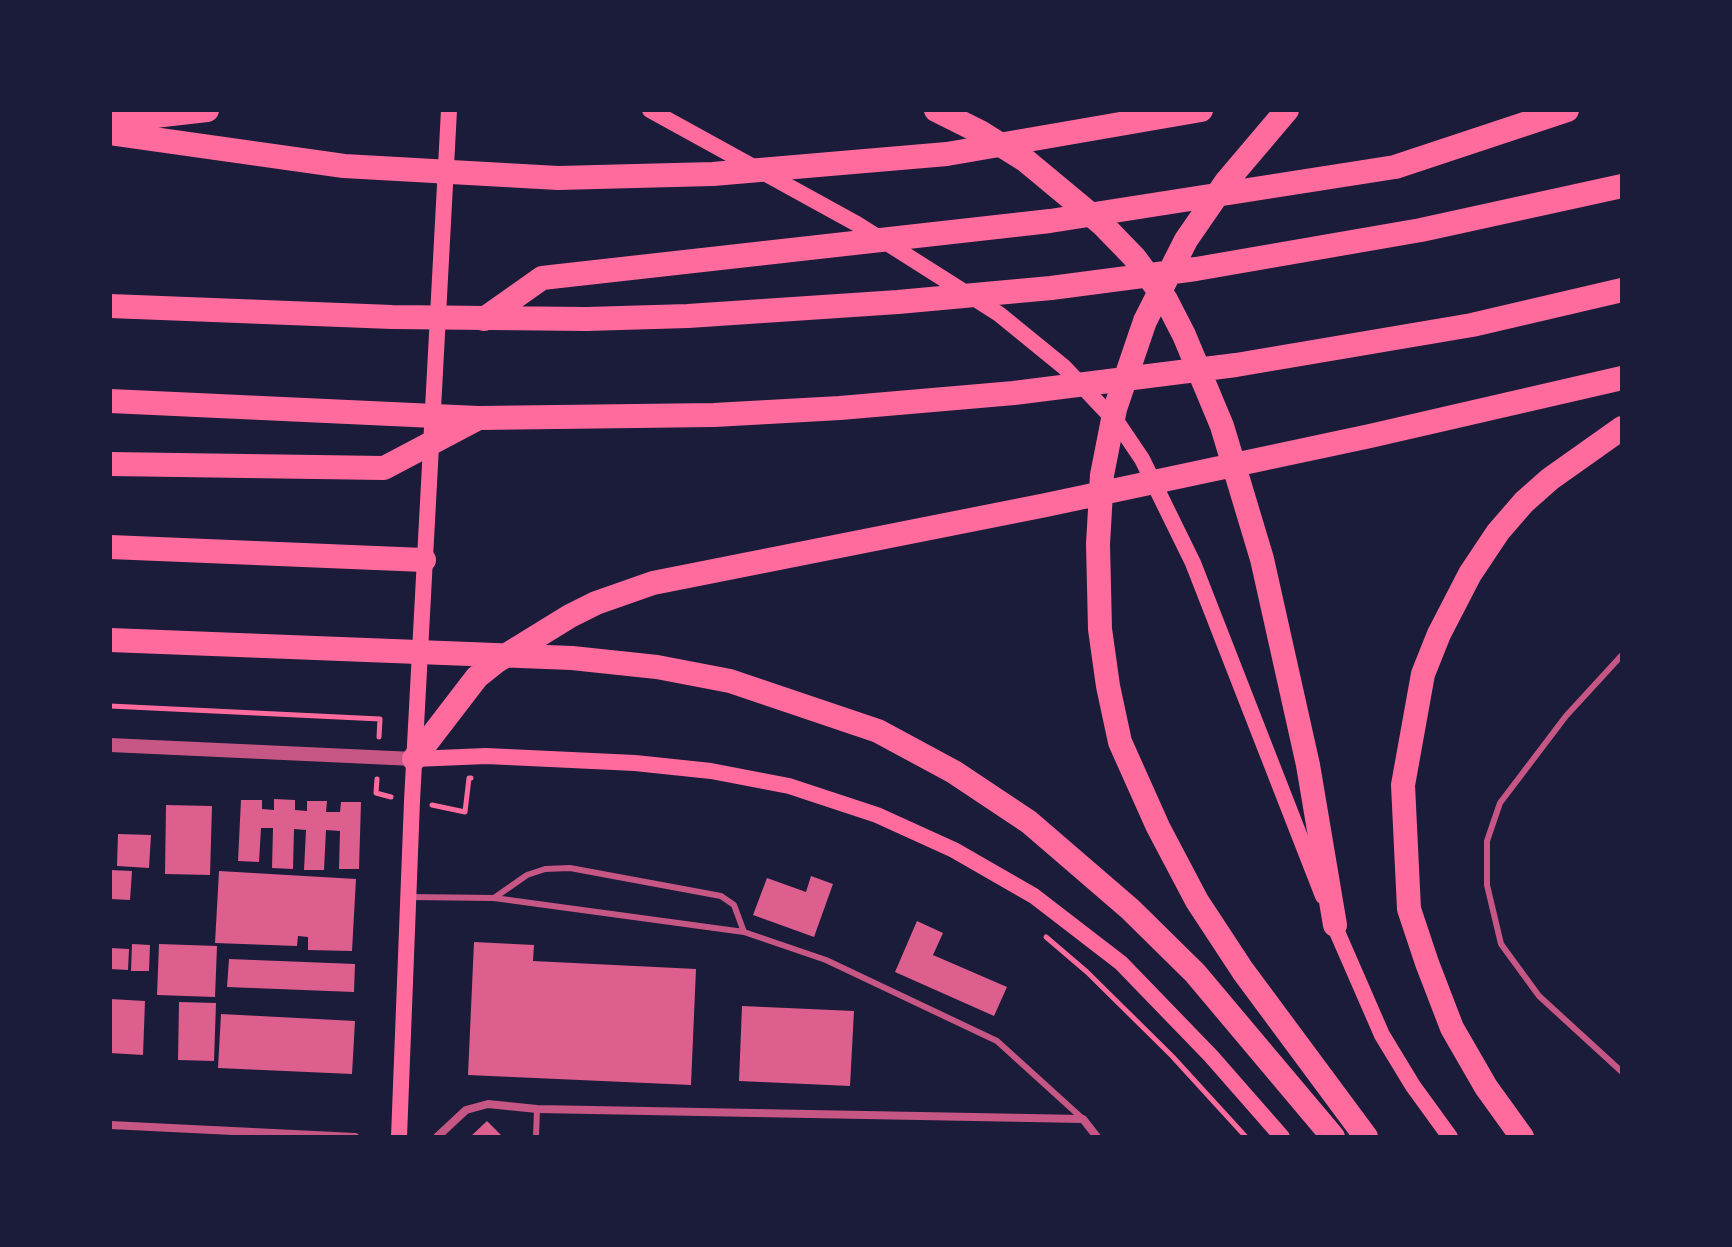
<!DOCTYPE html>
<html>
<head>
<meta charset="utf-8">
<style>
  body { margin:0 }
  #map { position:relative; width:1732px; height:1247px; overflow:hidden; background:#1b1b3a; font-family:"Sofia Sans Condensed",sans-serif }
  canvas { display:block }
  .frame { position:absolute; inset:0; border:112px solid #1b1b3a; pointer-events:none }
</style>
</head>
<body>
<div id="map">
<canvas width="1732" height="1247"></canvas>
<div class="frame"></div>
</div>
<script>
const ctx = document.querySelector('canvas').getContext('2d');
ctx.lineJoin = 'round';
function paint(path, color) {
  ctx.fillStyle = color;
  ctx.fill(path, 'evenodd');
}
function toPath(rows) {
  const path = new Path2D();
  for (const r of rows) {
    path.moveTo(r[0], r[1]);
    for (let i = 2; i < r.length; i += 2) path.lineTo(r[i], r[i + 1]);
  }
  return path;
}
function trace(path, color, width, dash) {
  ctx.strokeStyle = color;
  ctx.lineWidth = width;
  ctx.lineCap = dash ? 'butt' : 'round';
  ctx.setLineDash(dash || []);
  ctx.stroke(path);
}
paint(toPath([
  [274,799,295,800,295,810,307,811,307,801,327,801,326,812,340,812,341,802,361,802,359,869,339,869,340,831,326,830,324,870,304,870,306,830,294,829,293,869,272,868,273,828,261,828,259,862,238,861,241,800,262,800,262,809,274,810],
  [166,805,212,806,210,875,165,874],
  [118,834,151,835,149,868,117,866],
  [110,870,132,871,130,900,110,899],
  [219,871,356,879,352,951,308,950,308,937,298,936,297,946,215,943],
  [811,876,833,884,814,937,753,915,767,878,806,892],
  [917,921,943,933,933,955,1007,987,994,1016,895,972],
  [474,942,534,945,533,961,696,969,691,1085,468,1075],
  [132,944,150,945,149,971,131,971],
  [159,944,217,946,215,997,157,995],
  [110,948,129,949,128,970,110,969],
  [229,959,355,964,354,992,227,987],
  [110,999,145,1001,143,1055,110,1053],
  [179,1002,216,1003,214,1061,178,1060],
  [742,1006,854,1011,850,1086,739,1081],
  [221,1014,355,1021,352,1074,218,1068],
  [487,1121,503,1137,470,1137]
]), '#dd5f8e');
trace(toPath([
  [110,706,380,719,379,737],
  [377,779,376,793,391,797],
  [432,805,465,812,469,778,471,778],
  [1046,937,1087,972,1172,1056,1246,1137]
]), '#ff6b9d', 5);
trace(toPath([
  [1622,655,1566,716,1500,803,1487,841,1487,885,1501,944,1539,996,1622,1072],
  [410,897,494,898,744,932,826,960,997,1041,1083,1119],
  [494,898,527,875,545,869,570,868,721,896,734,905,744,932],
  [536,1137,537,1109]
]), '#c65784', 6);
trace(toPath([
  [110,1125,355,1137],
  [437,1137,466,1110,488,1104,537,1109,1083,1119,1097,1137]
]), '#c65784', 8);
trace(toPath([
  [110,745,414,759]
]), '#c65784', 14);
trace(toPath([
  [650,110,857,224,999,314,1064,367,1119,425,1142,459,1193,563,1323,896],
  [414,759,486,756,635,763,711,771,789,786,877,815,954,850,1034,896,1121,963,1211,1056,1282,1137],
  [1331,918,1382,1035,1413,1086,1450,1137],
  [399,1137,412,801,449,110]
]), '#ff6b9d', 16);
trace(toPath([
  [936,110,980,132,1025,160,1102,224,1134,257,1166,300,1184,335,1222,426,1262,559,1308,765,1335,925],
  [1287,110,1226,182,1186,240,1145,321,1115,409,1102,475,1098,544,1100,629,1108,686,1120,742,1158,827,1197,901,1243,971,1366,1137],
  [110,121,207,110],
  [110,133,344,166,558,178,713,174,947,154,1201,110],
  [110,306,392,317,587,319,688,316,898,302,1051,288,1196,269,1421,230,1622,186],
  [484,319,542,278,1050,221,1395,167,1567,110],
  [110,401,478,418,714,415,840,408,1014,393,1236,365,1472,325,1622,290],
  [110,464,384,468,475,420],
  [110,547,424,560],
  [110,640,572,658,657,667,730,681,878,731,954,772,1029,822,1130,909,1195,973,1333,1137],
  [414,759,477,677,497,661,570,616,596,603,653,583,1046,505,1370,436,1622,378],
  [1522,1137,1486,1087,1452,1028,1427,963,1409,909,1403,785,1423,674,1439,634,1470,574,1498,532,1524,502,1550,479,1622,428]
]), '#ff6b9d', 24);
</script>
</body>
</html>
